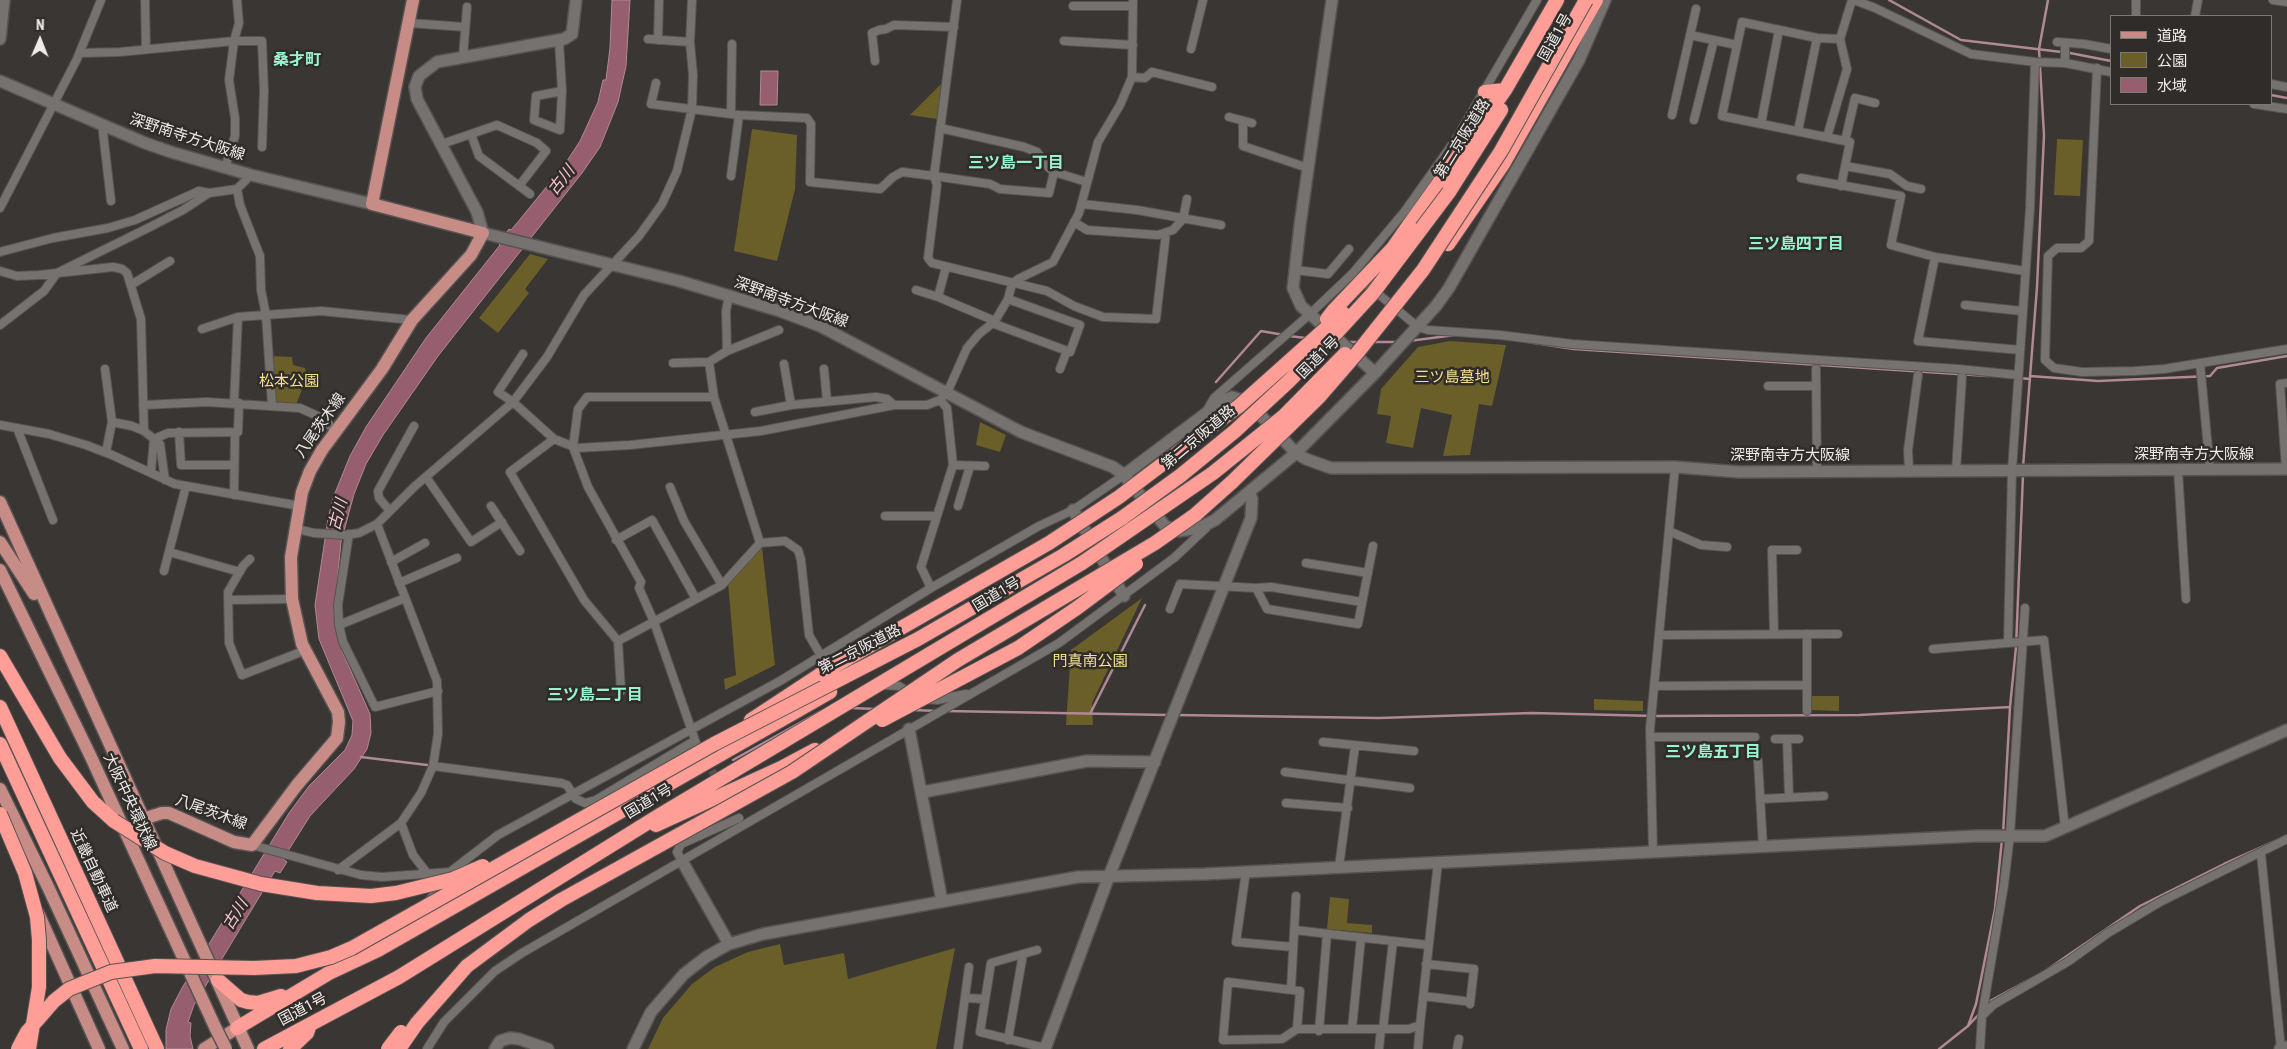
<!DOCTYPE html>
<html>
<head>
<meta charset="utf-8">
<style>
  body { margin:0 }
  #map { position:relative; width:2287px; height:1049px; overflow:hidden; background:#393634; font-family:"Roboto Condensed","Noto Sans JP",sans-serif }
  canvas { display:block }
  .legend { position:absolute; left:2110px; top:15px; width:162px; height:90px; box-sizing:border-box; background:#2f2c2a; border:1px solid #7b7977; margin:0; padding:6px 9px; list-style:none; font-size:15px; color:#eeeceb }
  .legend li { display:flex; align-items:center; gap:10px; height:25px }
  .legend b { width:25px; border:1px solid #7b7977 }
  .north { position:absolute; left:15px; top:15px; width:50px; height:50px; -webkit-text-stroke:4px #2f2c2a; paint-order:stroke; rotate:1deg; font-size:14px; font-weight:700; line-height:20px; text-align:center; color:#eeeceb }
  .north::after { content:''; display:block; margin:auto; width:18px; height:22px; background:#eeeceb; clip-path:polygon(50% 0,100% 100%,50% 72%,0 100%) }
</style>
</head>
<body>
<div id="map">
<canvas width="2287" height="1049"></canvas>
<ul class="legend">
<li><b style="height:6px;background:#c88c87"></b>道路</li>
<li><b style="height:14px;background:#6a5e29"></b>公園</li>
<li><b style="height:14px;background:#965e6e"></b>水域</li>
</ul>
<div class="north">N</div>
</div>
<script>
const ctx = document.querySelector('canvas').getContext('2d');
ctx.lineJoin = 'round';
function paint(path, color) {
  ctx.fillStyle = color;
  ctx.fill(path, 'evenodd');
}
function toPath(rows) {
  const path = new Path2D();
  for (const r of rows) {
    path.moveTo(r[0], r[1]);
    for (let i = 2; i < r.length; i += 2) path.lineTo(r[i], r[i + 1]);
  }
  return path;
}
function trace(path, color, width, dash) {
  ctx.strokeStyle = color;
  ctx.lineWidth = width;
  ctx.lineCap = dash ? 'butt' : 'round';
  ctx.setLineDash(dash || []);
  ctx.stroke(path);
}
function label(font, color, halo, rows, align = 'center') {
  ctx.font = font + ' "Roboto Condensed","Noto Sans JP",sans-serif';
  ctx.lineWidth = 5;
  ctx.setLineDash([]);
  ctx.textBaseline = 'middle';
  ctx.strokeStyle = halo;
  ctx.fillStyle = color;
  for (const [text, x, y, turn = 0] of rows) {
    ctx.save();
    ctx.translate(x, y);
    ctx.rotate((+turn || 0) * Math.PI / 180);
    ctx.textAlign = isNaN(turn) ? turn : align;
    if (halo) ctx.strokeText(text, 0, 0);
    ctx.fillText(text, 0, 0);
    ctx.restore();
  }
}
paint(toPath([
  [941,84,937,119,910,115],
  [752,129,797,135,795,189,777,261,734,251],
  [2057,139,2083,140,2080,196,2054,195],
  [530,254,548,259,525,289,529,293,498,333,479,318],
  [1450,341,1506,345,1492,406,1479,404,1470,455,1443,456,1452,415,1421,408,1413,448,1386,443,1391,416,1377,414,1381,389,1418,347],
  [272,356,292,357,293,365,305,368,307,377,296,405,274,402],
  [980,422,1006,435,1000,452,976,445],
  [762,547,775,665,725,690,724,679,736,675,728,583],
  [1142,598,1092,703,1093,725,1066,725,1071,650],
  [1811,696,1839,696,1839,711,1811,710],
  [1594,699,1643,701,1643,711,1594,710],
  [1330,897,1349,899,1347,923,1372,925,1372,933,1327,929],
  [780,944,784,965,844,953,848,979,955,948,936,1049,648,1049,663,1018,692,984,715,967,748,952]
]), '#6a5e29');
const water = toPath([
  [612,0,630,0,626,66,618,102,600,147,582,173,438,356,383,435,366,464,354,494,341,542,334,613,336,629,342,651,370,714,371,733,367,749,354,769,310,816,283,859,287,862,280,873,275,871,194,1005,188,1022,191,1023,190,1036,193,1049,166,1049,166,1030,171,1009,182,988,289,813,309,786,345,750,352,735,353,721,319,639,315,605,328,519,333,498,350,456,366,427,426,338,500,245,498,243,509,229,511,230,517,223,565,164,580,141,598,102,603,80,606,80,610,48,612,0],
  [761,71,778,71,777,105,760,105,761,71]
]);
paint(water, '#965e6e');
trace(water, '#b08994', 1);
trace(toPath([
  [1889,0,1961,40,2070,53,2111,61],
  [2271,95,2287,98],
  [1289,336,1306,338],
  [1409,341,1455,335],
  [1346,342,1358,342],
  [1374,342,1398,342],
  [1528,342,1574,349,1988,376],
  [2030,376,2098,381,2210,376,2217,368,2287,356],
  [2019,378,2030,379],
  [1216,382,1261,331,1284,335],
  [2023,467,2037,287,2044,135,2039,49,2048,0],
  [851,708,876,709],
  [913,710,938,711],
  [946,711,1168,715],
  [1090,714,1145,605],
  [1176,715,1379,718,1532,713,1656,716,1859,715,2010,707],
  [361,757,427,765],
  [733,760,821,711],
  [2003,834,2010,707,2016,647,2023,475],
  [2048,969,2140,906,2224,864,2273,842],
  [1986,1006,1990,1001,2034,977],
  [1968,1026,1976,1004,1995,909,2002,839],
  [1939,1049,1968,1026,1981,1012]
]), '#b08994', 2.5);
trace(toPath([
  [706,760,719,783]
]), '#54514f', 8, [8, 4]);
const street = toPath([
  [145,0,146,48],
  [1854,0,1875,8,1971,54,2035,62,2065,63,2111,72],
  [2273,0,2287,2],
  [1073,6,1133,6],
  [2136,16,2136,0],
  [2195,16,2198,0],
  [409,23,465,27],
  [1690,35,1737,45],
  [648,39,690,42],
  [559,40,562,91,560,130,534,120,536,96,562,91],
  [658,40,659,0],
  [1064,41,1133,45],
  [2057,42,2084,44,2111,49],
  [1191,49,1203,0],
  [80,53,120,52,234,41,262,41,264,91,262,147],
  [463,57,467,7],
  [875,61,872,33,879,30,886,29,894,25,954,27],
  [2065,63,2065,43],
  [2097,68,2089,241,2081,248,2057,248,2048,256,2045,360,2054,368,2082,372,2135,371,2164,369,2287,349],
  [1132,77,1145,78,1152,72,1212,87],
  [656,83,651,104,739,115,807,118,811,124,810,182,880,189,893,177,902,172,934,176,957,0],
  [2271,84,2287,87],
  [2254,104,2287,109],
  [731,113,732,44],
  [1672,115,1696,9],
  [1229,117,1252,123],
  [1694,120,1714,40],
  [1243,121,1243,146,1308,168],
  [102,124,111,201],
  [1761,124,1779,30],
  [940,128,1024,147,1037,152,1049,168,1054,172,1087,182],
  [1798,131,1817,38],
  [471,134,479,156,530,194],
  [1827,137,1847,69,1840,39],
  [1845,141,1855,98,1875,103],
  [442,144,497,125,537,143,546,151,519,186],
  [1845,166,1890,174,1907,186,1921,189],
  [225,168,235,136,235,118,229,80,234,41,239,23,237,0],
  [1054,172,1049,193,1000,189,990,184,934,176,937,185,928,258,932,263,1047,291,1074,306,1103,317,1156,319,1166,233],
  [731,176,739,115],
  [1801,178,1901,196,1891,245,1935,257,2025,271],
  [1841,186,1850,142,1722,116,1742,22,1817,38,1840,39,1852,0],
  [237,189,240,205,260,256,261,290,266,315,272,405],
  [1082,204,1137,210,1221,225],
  [0,208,77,59,101,0],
  [1074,222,1087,230,1158,235,1173,230,1183,219,1187,199],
  [0,252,53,238,108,228,135,220,199,191,209,193],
  [1935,257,1918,341,2020,350],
  [1295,270,1328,274,1349,249],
  [0,271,17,276,39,275,113,267,122,269,127,273,141,319,144,431,154,439,151,472],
  [1353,273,1418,327,1428,330,1500,335,1572,344,1958,369,2018,375],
  [131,285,170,261],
  [916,290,938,297,995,321],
  [938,297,946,267],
  [1965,305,2022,311],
  [992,323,1070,352,1080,325,1008,299],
  [0,325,44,291,57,273,148,228,183,210,209,193,237,189,251,175],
  [202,329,238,317,321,311,412,320],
  [727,351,779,330],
  [523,354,498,392,513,402,554,439,577,448,630,445,761,431,894,405,927,405,940,400,947,393,967,348,979,334,995,321,1008,299,1012,284,1018,279,1053,262,1079,213,1098,142,1120,105,1132,77,1133,0],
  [673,363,709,362],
  [2200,363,2210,470],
  [784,364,791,405],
  [105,369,112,422,106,452],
  [824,369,827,401],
  [1060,369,1067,351],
  [1816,369,1817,472],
  [1768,386,1816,386],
  [234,403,238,317],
  [143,405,207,402,300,408,324,419,336,432],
  [1207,410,1214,398,1310,314,1353,273,1405,211,1456,139,1537,0],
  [755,412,791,405,876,397,887,399,894,405],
  [112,422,132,426,144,431],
  [0,425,49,434,86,445,112,455,175,484,300,506],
  [17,428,53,520],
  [179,432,181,465,234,465],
  [554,439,510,472,584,600,618,641,722,585,760,543,714,397,709,362,727,351,726,311,729,295],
  [953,465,985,466],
  [2286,469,2280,384,2287,383],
  [2178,470,2186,599],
  [1909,471,1908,450,1918,375],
  [1956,471,1962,377],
  [426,477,471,542,502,522],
  [165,480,160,444,154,439,168,433,238,432,239,403],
  [670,487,684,521,722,585],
  [234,495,235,432],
  [491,506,520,551],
  [958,506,970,466],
  [390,511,379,498,378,491,414,426],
  [885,516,936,516],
  [297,529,314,533,345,535,359,533,377,524,414,487,513,402,547,357,584,295,639,236,662,204,677,171,692,109,693,75,690,42,692,0],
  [1669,531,1701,545,1727,547],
  [349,534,338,605,339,625,343,642,375,707,438,691],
  [616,540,652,520,696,599],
  [760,543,785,541,798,550,801,560,809,635,821,656],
  [169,552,240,572],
  [250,559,243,566,228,592,229,643,242,675,306,650],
  [391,562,425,543],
  [1306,563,1368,573],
  [164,571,186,486],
  [399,583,457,558],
  [931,588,921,567,953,465,947,408,940,400],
  [1256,588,1271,587,1362,602],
  [229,600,292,599],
  [1170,609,1180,584,1256,588,1267,609,1358,624,1373,546],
  [339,625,405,598],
  [1774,634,1772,550,1797,550],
  [1807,634,1807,711],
  [1659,635,1838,634],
  [618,641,621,691],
  [2008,642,2012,470,2030,208,2035,62],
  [1933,649,2044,640,2065,828],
  [882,685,899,686,910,693],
  [1654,686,1807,685],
  [925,699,937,700,966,694],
  [1650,737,1755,737],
  [1775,739,1799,739],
  [1787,739,1789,797],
  [1323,742,1414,751],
  [696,743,654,622,639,588,641,582,588,487,573,447,578,409,587,397,714,397],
  [1758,761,1763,847],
  [433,766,561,783,567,785,576,799,585,803,596,800,694,741],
  [1285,772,1410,788],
  [1760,799,1824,796],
  [1286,803,1348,808],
  [401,823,413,855,427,873],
  [252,845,361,875,382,877,450,872],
  [1653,852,1650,729,1675,467],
  [2261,854,2281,1049],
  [682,861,677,852,681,844,739,818],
  [1339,867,1355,746],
  [338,870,401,823,421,793,433,766,438,734,437,681,377,524],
  [1246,871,1236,942,1293,947],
  [429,901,450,872,498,835,780,681,931,588,1039,526,1073,510,1124,475],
  [1294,930,1428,945],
  [1037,950,991,963,980,1032,1045,1048],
  [1426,964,1474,969,1470,1004],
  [1291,989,1296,896],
  [1423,996,1464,1001],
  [965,998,985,999],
  [1982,1016,1993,1005,2069,961,2108,933,2160,902,2287,839],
  [1297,1029,1300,991,1228,982,1223,1040,1282,1039,1297,1029,1409,1029,1420,1025,1438,862],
  [1352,1029,1361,938],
  [1383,1029,1393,941],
  [1319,1031,1327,934],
  [1008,1040,1023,954],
  [427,1049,444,1022,495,971,522,953,1059,643,1174,558,1206,528],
  [958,1049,969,967],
  [1379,1049,1381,1029],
  [1418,1049,1420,1025],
  [1457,1049,1459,1039],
  [1980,1049,1982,1016,2004,885,2010,835,2025,608]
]);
const secondary = toPath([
  [576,0,572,34,564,39,437,62,419,76,415,87,417,99,477,212,483,233,679,281,780,311,820,326,1021,432,1113,467,1124,475,1165,526,1179,531,1199,528,1215,520,1296,453,1375,373,1436,306,1449,288,1579,60,1605,0],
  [1332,0,1300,225,1293,288,1301,306,1375,373],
  [0,39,4,0],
  [0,81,145,143,171,152,251,175,372,204],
  [1124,475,1205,414,1224,400,1232,397,1248,402,1296,453,1306,459,1331,468,1675,467,1739,472,2287,469],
  [1073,510,1124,596],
  [909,729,942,901],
  [923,792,1087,761,1155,762],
  [682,861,729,944],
  [495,1049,500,1041,510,1038,519,1039,548,1049],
  [633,1049,651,1012,684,974,706,957,729,944,763,934,1078,877,1205,874,1976,836,2045,836,2287,730],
  [1045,1049,1109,876,1251,518,1252,499,1249,492],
  [2280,1049,2287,1047]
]);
const primary = toPath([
  [0,502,248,1049],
  [0,542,34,594],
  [0,570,90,755,216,1029],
  [0,789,49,889,123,1049],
  [143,819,162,813,169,813,234,842,252,845,297,785,337,738,339,722,338,712,302,644,292,599,291,557,302,492,310,471,322,450,382,369,412,320,471,255,483,233,372,204,413,0],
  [38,913,99,1049],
  [204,1049,237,1028]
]);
const highway = toPath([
  [1485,92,1505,90],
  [1449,192,1501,110],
  [1409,225,1505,90,1557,0],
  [1448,244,1503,164,1596,0],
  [1195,515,1232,482],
  [0,656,60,758,93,802,114,821],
  [0,707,157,1049],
  [751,720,821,674],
  [0,744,141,1049],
  [656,825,783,767,815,750],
  [218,980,241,1000,248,1002,258,1003,281,996],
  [237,1028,329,973,378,950,830,692],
  [264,1049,399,977,660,815,1082,563],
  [290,1049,307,1033,309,1027]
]);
trace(street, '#565352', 10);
trace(secondary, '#565352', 14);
trace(primary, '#565352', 15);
trace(highway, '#565352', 16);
trace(street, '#757270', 8);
trace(secondary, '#757270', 11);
trace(primary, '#c88c87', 12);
trace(highway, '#ff9e96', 14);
const primaryBridge = toPath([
  [216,1029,226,1049]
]);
const highwayBridge = toPath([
  [1327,319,1334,310,1393,248,1409,225],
  [1232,482,1319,397,1358,352,1423,270,1501,151,1586,0],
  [1082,563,1213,473,1284,416,1345,354],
  [821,674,1049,543,1119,497,1239,406,1343,313],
  [882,720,1018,648,1077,608,1136,564],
  [0,814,25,873,37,917,39,940,39,987,29,1049],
  [114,821,165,853,195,866,261,884,317,893,371,896,396,893,453,879,483,866],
  [18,1049,27,1032,54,1001,69,989,111,972,155,966,254,968,296,966,331,957,352,948,714,744,918,639,1064,555,1122,518,1180,476,1235,431,1289,381,1339,330,1373,293,1449,192],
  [388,1049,401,1032],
  [399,1049,417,1023,467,966,529,920,561,900,792,772,958,660,1155,543,1195,515]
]);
trace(primaryBridge, '#565352', 15, []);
trace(highwayBridge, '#565352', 16, []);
trace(primaryBridge, '#c88c87', 12);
trace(highwayBridge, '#ff9e96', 14);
label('15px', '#eeeceb', '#2f2c2a', [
  ["国道1号",1556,38,-61],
  ["深野南寺方大阪線",187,138,18],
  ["第二京阪道路",1463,139,-58],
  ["深野南寺方大阪線",791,303,20],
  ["国道1号",1319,358,-45],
  ["八尾茨木線",321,426,-55],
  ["第二京阪道路",1199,438,-40],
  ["深野南寺方大阪線",2194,455],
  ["深野南寺方大阪線",1790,456],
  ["国道1号",997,595,-31],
  ["第二京阪道路",860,650,-27],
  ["大阪中央環状線",129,802,65],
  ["国道1号",649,802,-31],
  ["八尾茨木線",211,813,20],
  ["近畿自動車道",93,871,65],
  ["国道1号",303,1010,-28]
]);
label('15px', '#f4e08c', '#2f2c2a', [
  ["三ツ島墓地",1452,378],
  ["松本公園",289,382],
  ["門真南公園",1090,662]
]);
label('bold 16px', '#98f3d0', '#2f2c2a', [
  ["桑才町",297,61],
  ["三ツ島一丁目",1016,164],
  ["三ツ島四丁目",1796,245],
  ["三ツ島二丁目",595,696],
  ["三ツ島五丁目",1713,753]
]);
label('italic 16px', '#f9c3d1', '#2f2c2a', [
  ["古川",562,181,-52],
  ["古川",339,515,-75],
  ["古川",236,915,-58]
]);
</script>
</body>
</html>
